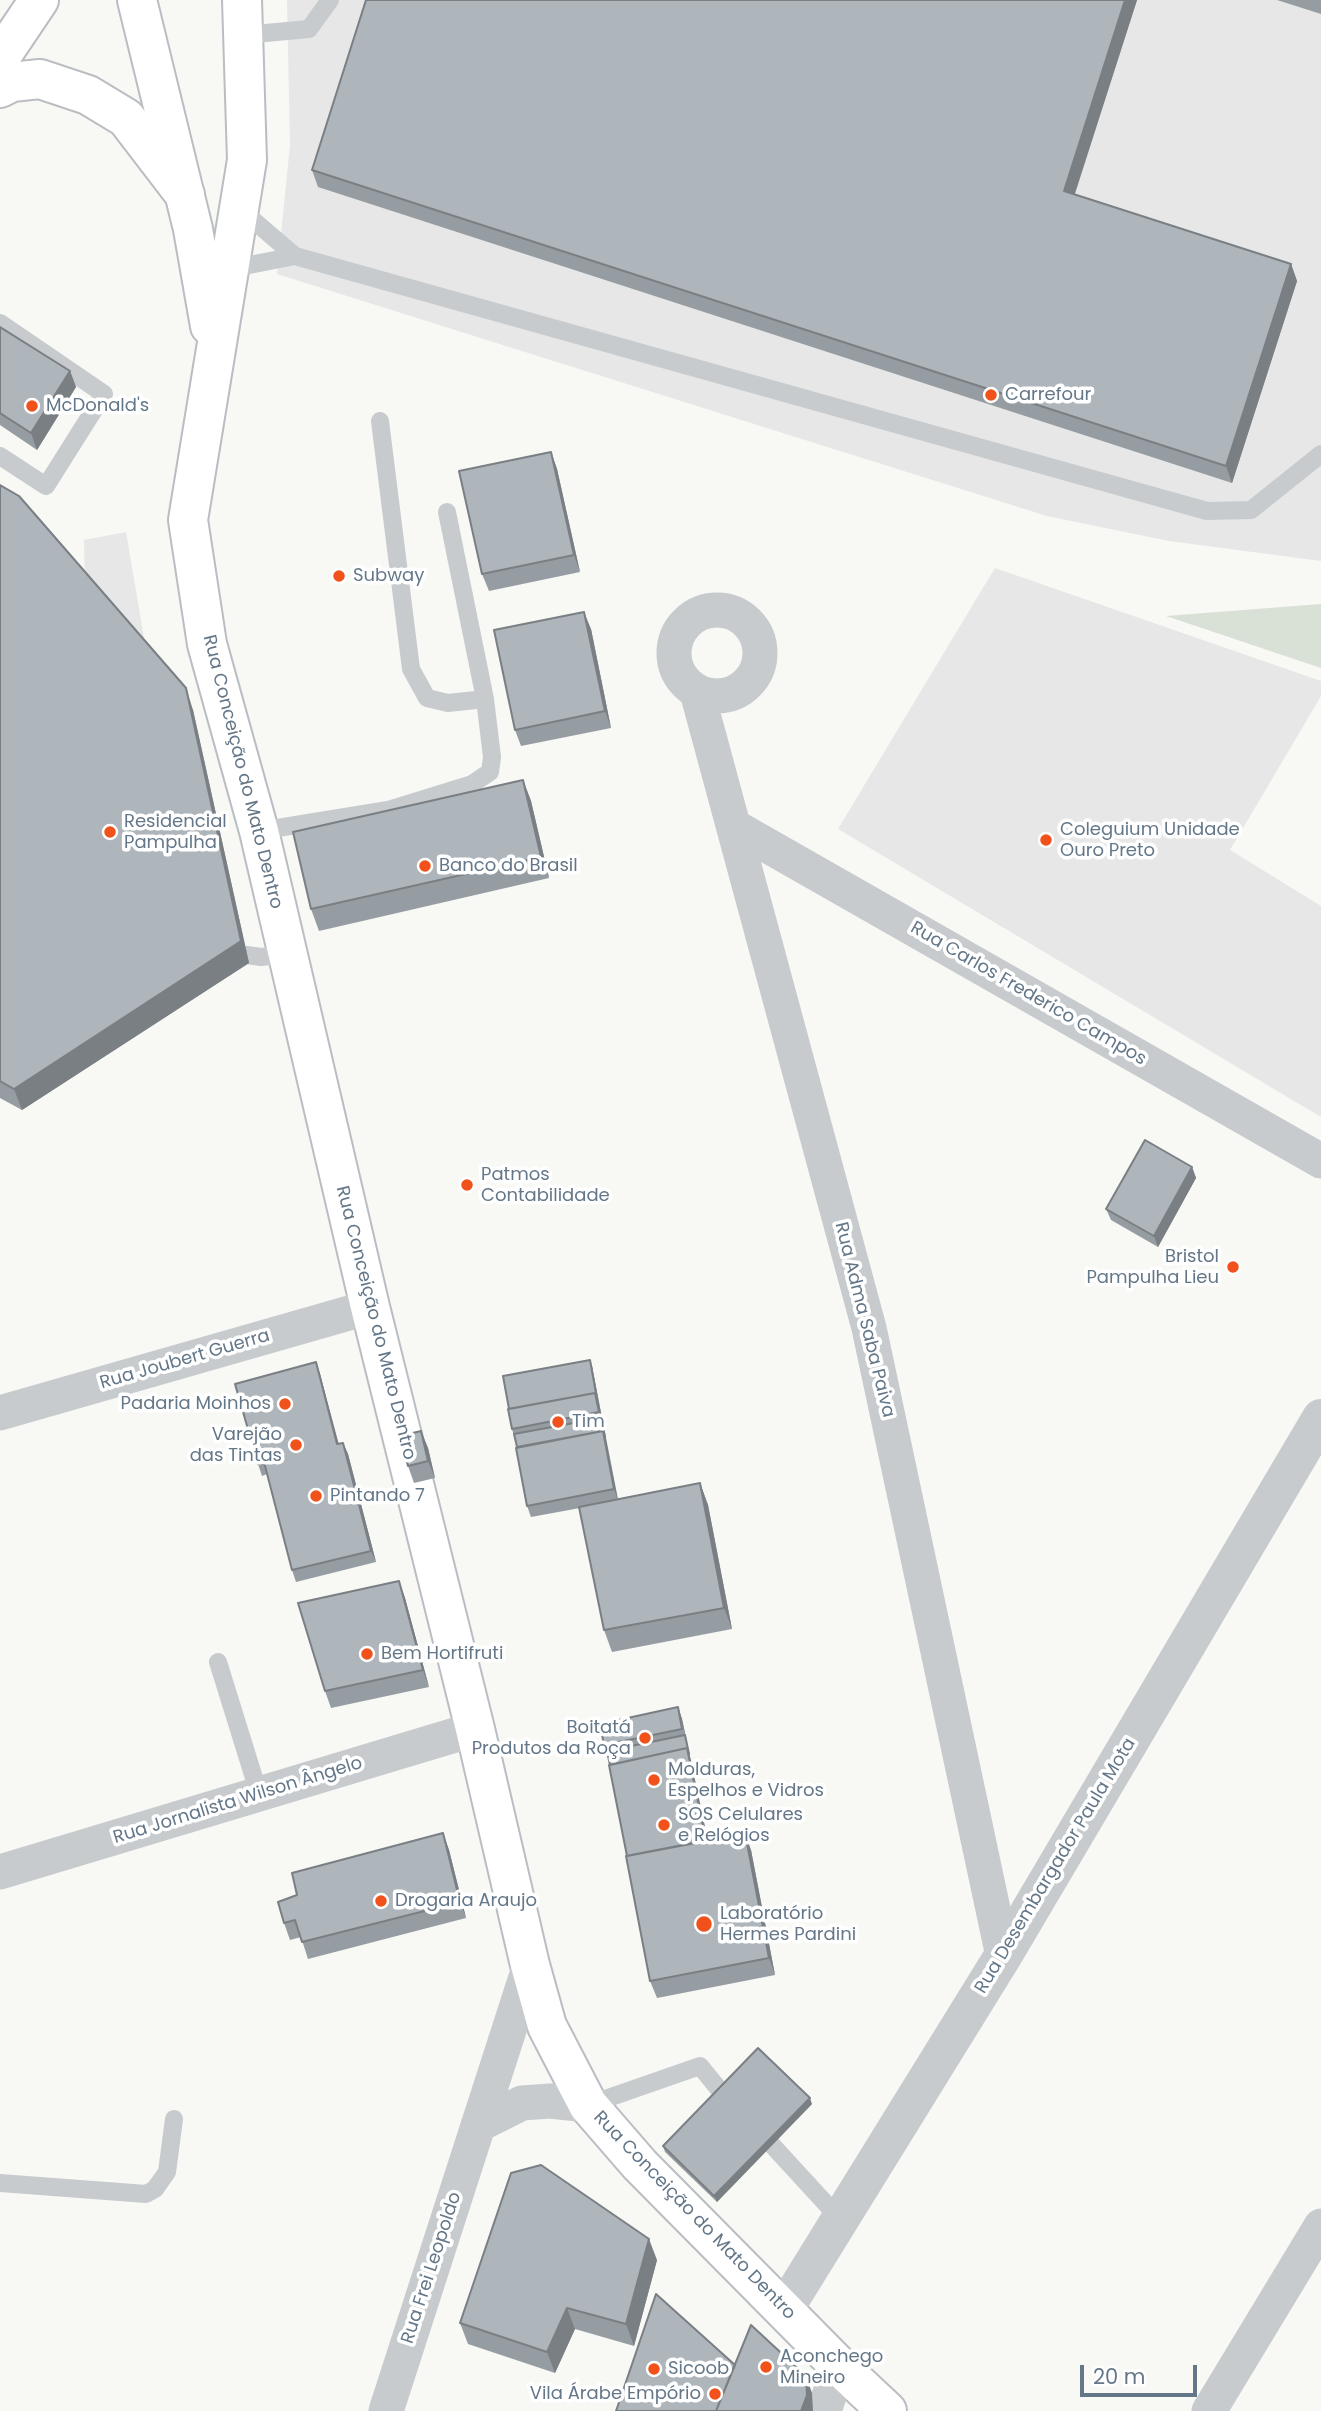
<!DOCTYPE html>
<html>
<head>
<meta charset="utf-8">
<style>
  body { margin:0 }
  #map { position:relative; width:1321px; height:2411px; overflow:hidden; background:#f8f8f5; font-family:Poppins,sans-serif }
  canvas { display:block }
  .scale { position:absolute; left:1080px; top:2365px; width:117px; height:32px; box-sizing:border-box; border:4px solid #647788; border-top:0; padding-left:9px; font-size:21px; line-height:24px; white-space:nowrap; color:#647788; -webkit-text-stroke:5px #fff; paint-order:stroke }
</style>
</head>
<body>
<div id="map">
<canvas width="1321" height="2411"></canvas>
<div class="scale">20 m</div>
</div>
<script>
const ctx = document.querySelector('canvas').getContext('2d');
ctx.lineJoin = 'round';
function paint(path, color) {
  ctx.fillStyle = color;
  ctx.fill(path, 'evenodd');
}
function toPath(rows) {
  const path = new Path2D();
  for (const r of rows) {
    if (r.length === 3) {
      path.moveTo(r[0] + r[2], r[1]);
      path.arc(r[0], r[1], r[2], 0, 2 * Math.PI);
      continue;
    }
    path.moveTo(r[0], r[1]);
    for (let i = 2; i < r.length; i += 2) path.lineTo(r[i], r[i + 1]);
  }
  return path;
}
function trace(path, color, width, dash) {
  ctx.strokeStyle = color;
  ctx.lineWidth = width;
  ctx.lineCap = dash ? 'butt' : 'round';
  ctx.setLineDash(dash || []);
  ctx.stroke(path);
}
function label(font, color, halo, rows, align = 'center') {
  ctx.font = font + ' Poppins,sans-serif';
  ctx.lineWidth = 7;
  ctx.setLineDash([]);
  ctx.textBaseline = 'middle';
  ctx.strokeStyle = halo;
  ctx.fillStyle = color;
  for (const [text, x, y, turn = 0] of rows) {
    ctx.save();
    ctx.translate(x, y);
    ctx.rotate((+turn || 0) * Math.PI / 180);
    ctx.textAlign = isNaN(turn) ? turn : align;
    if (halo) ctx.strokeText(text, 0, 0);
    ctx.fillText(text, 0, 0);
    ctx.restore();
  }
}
paint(toPath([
  [287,0,1321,0,1321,561,1169,541,1047,516,277,274,290,145],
  [126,532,147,656,85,585,84,540],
  [995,568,1321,681,1321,696,1230,850,1321,906,1321,1117,838,829]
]), '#e6e7e6');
paint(toPath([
  [1321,604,1321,668,1166,616]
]), '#d9e0d5');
const secondary = toPath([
  [137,0,193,229,210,326],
  [242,0,247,160,188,520,207,644,259,831,370,1307,475,1729,530,1965,547,2026,588,2105,640,2165,839,2366,887,2411]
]);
const primary = toPath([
  [0,58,39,0],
  [0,88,12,82,40,79,88,95,126,118,185,195]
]);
trace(secondary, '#b9bec3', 42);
trace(primary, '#babec2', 42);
trace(toPath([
  [244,35,309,29,330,0],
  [239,208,295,256,1207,511,1251,510,1321,454],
  [229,269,295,256],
  [0,323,104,394,46,486,0,456],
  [380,421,411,669,427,698,448,703,485,699],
  [259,831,388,810,472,784,490,772,492,757,485,699,447,512],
  [247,955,261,957,288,954],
  [218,1662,259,1794],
  [588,2105,700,2066,722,2093],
  [772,2145,840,2219],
  [0,2183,146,2194,155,2189,167,2172,174,2119]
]), '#c7cbce', 18);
trace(toPath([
  [717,653,43],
  [697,692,869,1328,1003,1956],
  [735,827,1321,1161],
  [0,1413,370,1307],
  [0,1872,475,1729],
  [478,2125,522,2103,550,2101,588,2105],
  [386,2411,530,1965],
  [824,2411,839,2366],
  [1209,2411,1321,2226]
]), '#c7cbce', 35);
trace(toPath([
  [784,2310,1003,1956,1321,1418]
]), '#c7cbce', 38);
trace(secondary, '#fff', 38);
trace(primary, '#fff', 38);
paint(toPath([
  [366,0,1137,0,1075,194,1291,264,1297,281,1232,483,318,187,312,170],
  [1277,0,1321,0,1321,14],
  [0,327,70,371,76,387,37,450,0,425],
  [551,452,557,469,580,572,489,591,482,574],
  [0,485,193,710,249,963,22,1110,0,1098],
  [591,629,611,728,521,746,515,730],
  [523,780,531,801,549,878,319,931,311,909],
  [1192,1167,1196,1178,1158,1247,1111,1220,1106,1209],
  [590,1360,592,1366,618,1499,700,1483,708,1505,732,1629,612,1652,604,1630,580,1508,531,1517,527,1506,517,1447,512,1429],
  [316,1362,320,1374,338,1444,343,1443,348,1454,376,1562,296,1582,292,1570,267,1474,262,1476,258,1464],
  [421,1431,428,1448,435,1478,414,1483,408,1466],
  [399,1581,405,1598,429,1687,331,1708,325,1691],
  [678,1707,682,1719,708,1840,751,1850,775,1975,657,1998,650,1981,610,1765,604,1745],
  [443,1833,449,1850,466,1918,308,1959,301,1937,290,1940,284,1923,297,1895],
  [812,2104,717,2202,665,2152,663,2146],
  [657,2260,634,2346,575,2329,555,2373,468,2344,460,2323]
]), '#969da2');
paint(toPath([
  [1125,0,1137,0,1070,208,1064,191],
  [1291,264,1297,281,1232,483,1226,466],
  [70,371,76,387,37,450,31,433],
  [551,452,557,469,580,572,574,555],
  [584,612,591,629,611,728,605,711],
  [186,688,193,710,249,963,22,1110,14,1089],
  [523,780,531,801,549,878,541,857],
  [1192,1167,1196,1178,1158,1247,1154,1236],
  [590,1360,592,1366,603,1424,599,1412,595,1393],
  [316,1362,320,1374,342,1456,337,1444],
  [601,1418,603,1424,618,1501,614,1489],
  [421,1431,428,1448,435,1478,428,1461],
  [343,1443,348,1454,376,1562,371,1551],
  [700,1483,708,1505,732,1629,724,1608],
  [399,1581,405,1598,429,1687,423,1670],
  [678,1707,682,1719,711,1857,707,1846,685,1735],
  [443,1833,449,1850,466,1918,460,1902],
  [745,1833,751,1850,775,1975,769,1958],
  [810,2098,812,2104,717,2202,714,2196],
  [649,2239,657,2260,634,2346,626,2324],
  [567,2308,575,2329,555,2373,547,2352],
  [806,2376,812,2393,813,2411,801,2411]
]), '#7a7f84');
const building = toPath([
  [366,0,1125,0,1064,191,1291,264,1226,466,312,170,366,0],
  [0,327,70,371,31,433,0,413,0,327],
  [551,452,574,555,482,574,459,471,551,452],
  [0,485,19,496,186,688,241,941,14,1089,0,1081,0,485],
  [584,612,605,711,515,730,494,630,584,612],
  [523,780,541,857,311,909,293,832,523,780],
  [1145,1140,1192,1167,1154,1236,1106,1209,1145,1140],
  [590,1360,597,1399,595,1393,509,1409,503,1376,590,1360],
  [316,1362,337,1444,343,1443,371,1551,292,1570,264,1462,258,1464,235,1384,316,1362],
  [595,1393,599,1412,512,1429,508,1409,595,1393],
  [601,1418,605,1437,603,1431,517,1447,514,1434,601,1418],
  [421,1431,428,1461,408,1466,400,1436,421,1431],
  [603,1431,614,1489,527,1506,516,1448,603,1431],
  [700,1483,724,1608,604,1630,579,1507,700,1483],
  [399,1581,423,1670,325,1691,298,1603,399,1581],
  [678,1707,682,1729,604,1745,600,1724,678,1707],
  [685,1735,689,1754,687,1748,610,1765,607,1751,685,1735],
  [687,1748,706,1841,627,1856,609,1765,687,1748],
  [443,1833,460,1902,302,1942,295,1920,284,1923,278,1902,297,1895,292,1873,443,1833],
  [745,1833,769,1958,650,1981,626,1856,745,1833],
  [758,2048,810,2098,714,2196,663,2146,758,2048],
  [541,2165,649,2239,626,2324,567,2308,547,2352,460,2323,511,2173,541,2165],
  [656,2294,735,2365,716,2411,616,2411,656,2294],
  [751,2325,806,2376,807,2395,801,2411,716,2411,751,2325]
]);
paint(building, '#aeb6bc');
trace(building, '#7a7f84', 2);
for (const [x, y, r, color] of [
  [991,395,7,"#f1521b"],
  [32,406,7,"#f1521b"],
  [339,576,7,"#f1521b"],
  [110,832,7,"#f1521b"],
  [1046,840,7,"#f1521b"],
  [425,866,7,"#f1521b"],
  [467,1185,7,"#f1521b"],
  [1233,1267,7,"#f1521b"],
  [285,1404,7,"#f1521b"],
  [558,1422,7,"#f1521b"],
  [296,1445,7,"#f1521b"],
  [316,1496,7,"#f1521b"],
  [367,1654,7,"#f1521b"],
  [645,1738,7,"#f1521b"],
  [654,1780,7,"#f1521b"],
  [664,1825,7,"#f1521b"],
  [381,1901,7,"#f1521b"],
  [704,1924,9,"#f1521b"],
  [766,2367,7,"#f1521b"],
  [654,2369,7,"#f1521b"],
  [715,2394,7,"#f1521b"]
]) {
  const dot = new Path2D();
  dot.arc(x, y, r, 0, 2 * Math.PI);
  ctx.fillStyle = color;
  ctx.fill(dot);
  trace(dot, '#fff', 2.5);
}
label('18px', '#647788', '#fff', [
  ["Carrefour",1005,395],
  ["McDonald's",46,406],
  ["Subway",353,576],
  ["Residencial",124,822],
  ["Pampulha",124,843],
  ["Coleguium Unidade",1060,830],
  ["Ouro Preto",1060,851],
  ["Banco do Brasil",439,866],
  ["Patmos",481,1175],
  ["Contabilidade",481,1196],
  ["Bristol",1219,1257,"right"],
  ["Pampulha Lieu",1219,1278,"right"],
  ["Padaria Moinhos",271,1404,"right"],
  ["Tim",572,1422],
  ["Varejão",282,1435,"right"],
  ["das Tintas",282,1456,"right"],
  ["Pintando 7",330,1496],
  ["Bem Hortifruti",381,1654],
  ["Boitatá",631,1728,"right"],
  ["Produtos da Roça",631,1749,"right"],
  ["Molduras,",668,1770],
  ["Espelhos e Vidros",668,1791],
  ["SOS Celulares",678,1815],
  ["e Relógios",678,1836],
  ["Drogaria Araujo",395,1901],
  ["Laboratório",720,1914],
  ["Hermes Pardini",720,1935],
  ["Aconchego",780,2357],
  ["Mineiro",780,2378],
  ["Sicoob",668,2369],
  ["Vila Árabe Empório",701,2394,"right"]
], 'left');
label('18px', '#647788', '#fff', [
  ["Rua Conceição do Mato Dentro",242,772,76],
  ["Rua Carlos Frederico Campos",1028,994,30],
  ["Rua Adma Saba Paiva",864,1320,76],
  ["Rua Conceição do Mato Dentro",375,1323,76],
  ["Rua Joubert Guerra",185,1360,-16],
  ["Rua Jornalista Wilson Ângelo",238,1801,-17],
  ["Rua Desembargador Paula Mota",1056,1866,-59],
  ["Rua Conceição do Mato Dentro",694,2216,46],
  ["Rua Frei Leopoldo",432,2268,-72]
]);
</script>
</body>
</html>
